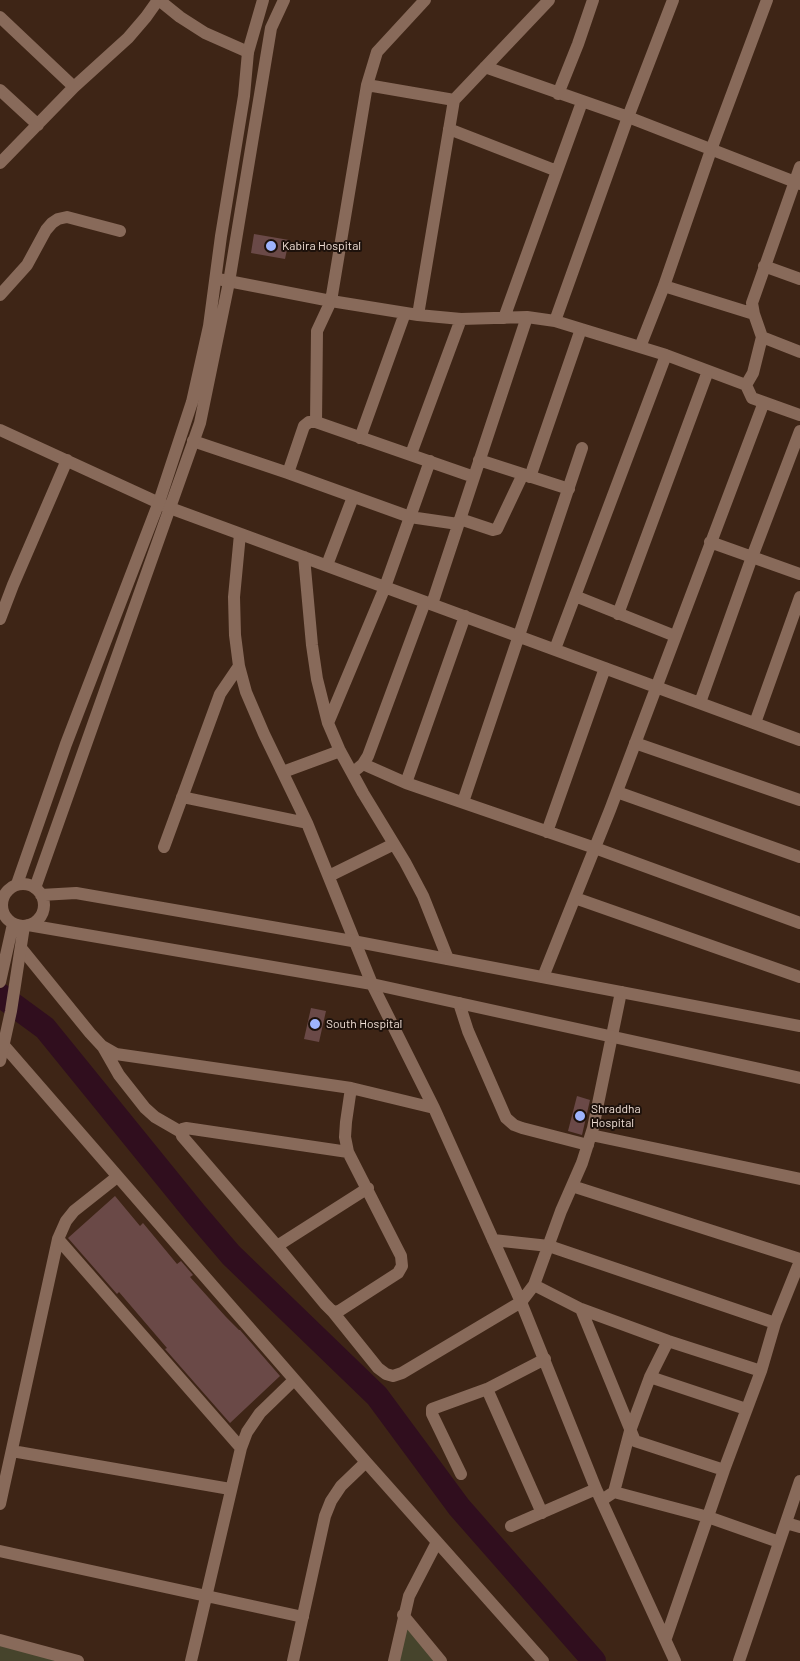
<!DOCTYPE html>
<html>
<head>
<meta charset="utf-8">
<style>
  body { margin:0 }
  canvas { display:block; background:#3e2516 }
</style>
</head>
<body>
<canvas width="800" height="1661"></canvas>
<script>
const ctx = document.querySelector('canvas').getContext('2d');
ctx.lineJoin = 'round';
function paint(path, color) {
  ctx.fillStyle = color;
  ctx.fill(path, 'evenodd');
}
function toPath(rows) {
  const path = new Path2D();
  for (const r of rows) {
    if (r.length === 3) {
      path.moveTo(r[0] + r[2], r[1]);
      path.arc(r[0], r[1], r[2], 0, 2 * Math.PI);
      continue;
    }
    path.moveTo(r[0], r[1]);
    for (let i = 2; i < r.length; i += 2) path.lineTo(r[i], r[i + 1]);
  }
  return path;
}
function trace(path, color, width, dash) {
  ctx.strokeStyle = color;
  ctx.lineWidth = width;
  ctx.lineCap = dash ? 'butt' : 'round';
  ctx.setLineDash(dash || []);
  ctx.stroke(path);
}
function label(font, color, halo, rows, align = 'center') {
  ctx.font = font + ' Barlow,sans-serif';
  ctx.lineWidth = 4;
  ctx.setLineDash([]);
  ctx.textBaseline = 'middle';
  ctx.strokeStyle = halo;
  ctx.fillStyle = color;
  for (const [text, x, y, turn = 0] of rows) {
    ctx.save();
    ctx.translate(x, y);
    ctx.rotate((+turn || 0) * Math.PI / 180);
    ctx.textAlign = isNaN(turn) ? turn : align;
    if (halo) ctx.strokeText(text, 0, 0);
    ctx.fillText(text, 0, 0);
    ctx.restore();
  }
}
paint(toPath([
  [405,1615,445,1661,396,1661],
  [0,1643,66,1661,0,1661]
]), '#46442c');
trace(toPath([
  [0,995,45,1028,196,1214,231,1255,377,1396,459,1507,594,1661]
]), '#300e1e', 24);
paint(toPath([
  [254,234,289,240,285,259,251,253],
  [311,1008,326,1011,319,1042,304,1039],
  [577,1096,590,1100,582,1135,568,1131],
  [115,1196,140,1226,143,1223,177,1264,181,1261,193,1275,190,1277,226,1317,239,1330,240,1330,280,1376,230,1423,165,1349,167,1348,119,1292,117,1294,68,1238]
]), '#6a4947');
trace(toPath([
  [159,0,180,17,205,33,248,52],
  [0,17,74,87],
  [485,67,628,117,800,184],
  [367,85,454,100],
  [0,90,38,125],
  [558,94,578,44,593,0],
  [449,129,557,171,582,102],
  [0,163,74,87,128,38,146,17,158,0],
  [764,266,800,279],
  [218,279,331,301,418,315,461,319,527,317,555,321,666,355,746,385,752,398,800,415],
  [664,286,754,314],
  [0,295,27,265,46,230,52,223,58,219,67,217,120,231],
  [418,315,454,100,549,0],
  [504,318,557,171],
  [555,321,628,117,673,0],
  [762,337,800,352],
  [640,347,664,286,711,150,767,0],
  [746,385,753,373,762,337,754,314,752,303,800,167],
  [316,422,317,331,331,301,367,85,377,52,425,0],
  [0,430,170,508,800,740],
  [360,438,405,313],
  [193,441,288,473,304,426,309,422,316,422,474,477,432,604],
  [411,454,461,319],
  [479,460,569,489],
  [288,473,410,517,458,524],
  [474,477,527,317],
  [530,477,581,329],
  [460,519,493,530,497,529,523,474],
  [240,534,234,597,235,635,239,666,246,692,264,734,307,823,372,984,434,1108,521,1302,596,1489,675,1661],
  [710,542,800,574],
  [304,557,312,645,317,679,328,723,340,751,363,793,405,862,423,896,448,959],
  [327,565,353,497],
  [575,596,675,636],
  [618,614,708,371],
  [0,619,13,585,67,460],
  [555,649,666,355],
  [699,703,702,697,752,557,800,431],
  [328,723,385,587,430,461],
  [755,723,800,597],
  [635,743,800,800],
  [363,764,406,783,595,848,800,923],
  [357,769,363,764,368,756,425,602],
  [283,772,340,751],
  [406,783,465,616],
  [617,792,800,857],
  [182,797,307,823],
  [463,802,582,448],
  [547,832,605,668],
  [164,847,220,694,239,666],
  [329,876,394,844],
  [575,898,800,977],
  [21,948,90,1033,102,1046,116,1054,351,1088,434,1108],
  [543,977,610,810,764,402],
  [459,1003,468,1031,506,1118,514,1125,522,1128,588,1145],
  [0,1041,366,1462,543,1661],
  [103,1047,119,1075,145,1108,155,1117,181,1132],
  [591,1135,800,1179],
  [348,1152,186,1128,182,1129,181,1132,182,1136,277,1246,325,1304,333,1312,339,1311,398,1273,402,1266,401,1256,348,1152,345,1137,346,1122,351,1088],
  [572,1186,800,1259],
  [58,1239,241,1448],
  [493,1240,549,1246,775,1323],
  [277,1246,368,1188],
  [534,1285,581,1309,668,1341,761,1371],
  [581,1309,635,1441,724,1470],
  [333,1312,378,1368,386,1374,393,1376,402,1373,521,1302,534,1285,561,1211,582,1163,593,1128,621,992],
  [650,1377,746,1409],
  [487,1389,542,1513],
  [12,1451,230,1489],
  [461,1474,432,1414,432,1409,487,1389,545,1359],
  [614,1492,708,1517,779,1542],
  [602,1500,614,1492,630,1431,650,1377,668,1341],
  [0,1504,58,1239,66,1221,74,1211,117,1177],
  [786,1523,800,1527],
  [511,1526,596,1489],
  [0,1551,303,1617],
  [403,1615,441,1661],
  [666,1638,724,1470,761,1371,775,1323,800,1261],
  [0,1640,78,1661],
  [191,1661,241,1448,247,1432,260,1413,294,1380],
  [293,1661,325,1516,331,1501,341,1486,366,1462],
  [394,1661,409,1596,437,1542],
  [739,1661,800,1481]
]), '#886a5a', 12);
trace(toPath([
  [17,884,66,744,159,502,192,402,209,326,221,236,244,96,248,52,263,0],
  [23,905,21],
  [35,888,200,423,229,282,271,28,284,0],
  [41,895,76,893,358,942,800,1026],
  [28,925,372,984,800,1078],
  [0,982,13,924],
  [0,1061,11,1011,24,926]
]), '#886a5a', 12);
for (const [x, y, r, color] of [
  [271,246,6,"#9eb4fd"],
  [315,1024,6,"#9eb4fd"],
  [580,1116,6,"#9eb4fd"]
]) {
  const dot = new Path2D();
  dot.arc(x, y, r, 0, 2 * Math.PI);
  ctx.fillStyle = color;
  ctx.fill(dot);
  trace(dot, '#1d110b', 2);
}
label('12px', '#f1e0d7', '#1d110b', [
  ["Kabira Hospital",282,246],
  ["South Hospital",326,1024],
  ["Shraddha",591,1109],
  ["Hospital",591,1123]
], 'left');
</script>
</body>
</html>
